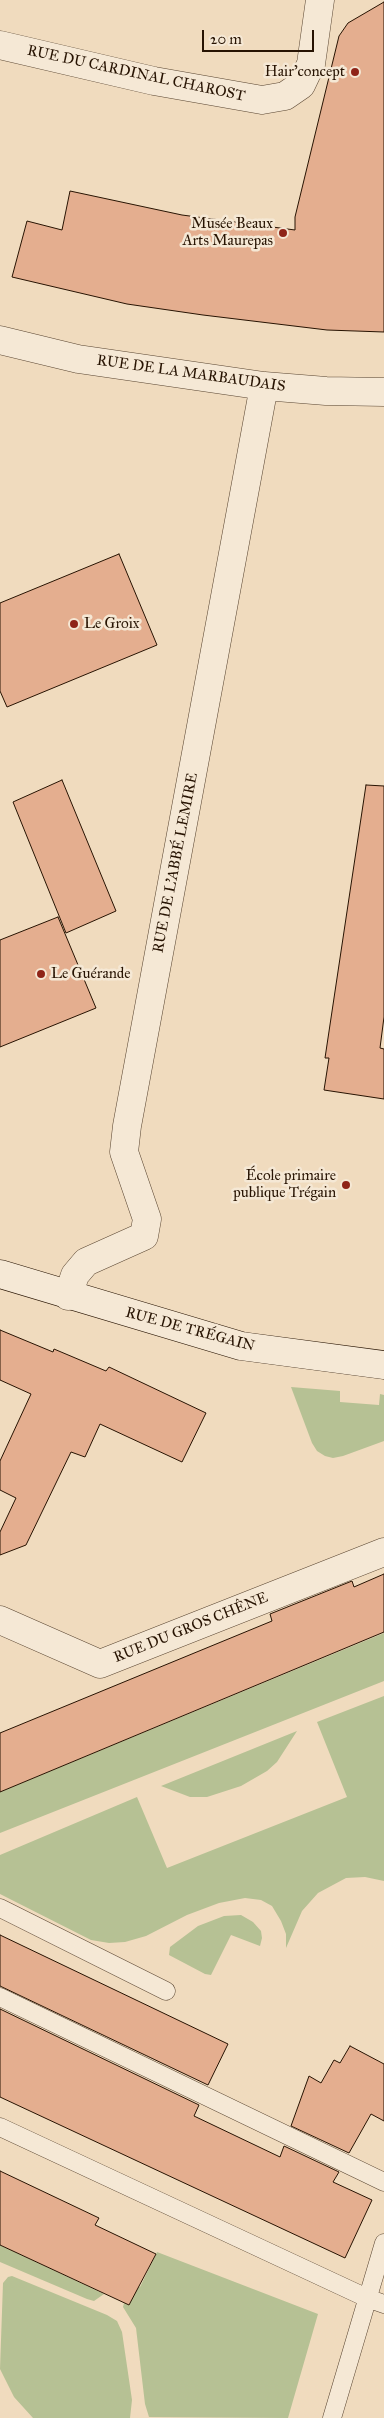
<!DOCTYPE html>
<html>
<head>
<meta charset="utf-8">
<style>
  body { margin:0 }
  #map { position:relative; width:384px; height:2418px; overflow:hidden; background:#f0dbbe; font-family:"IM FELL Great Primer",serif }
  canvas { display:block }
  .scale { position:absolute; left:202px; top:30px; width:112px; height:22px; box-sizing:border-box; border:2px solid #271302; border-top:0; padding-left:6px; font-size:15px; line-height:18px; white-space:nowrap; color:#271302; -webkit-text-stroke:4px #f5e8d5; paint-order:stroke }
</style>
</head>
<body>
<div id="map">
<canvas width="384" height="2418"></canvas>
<div class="scale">20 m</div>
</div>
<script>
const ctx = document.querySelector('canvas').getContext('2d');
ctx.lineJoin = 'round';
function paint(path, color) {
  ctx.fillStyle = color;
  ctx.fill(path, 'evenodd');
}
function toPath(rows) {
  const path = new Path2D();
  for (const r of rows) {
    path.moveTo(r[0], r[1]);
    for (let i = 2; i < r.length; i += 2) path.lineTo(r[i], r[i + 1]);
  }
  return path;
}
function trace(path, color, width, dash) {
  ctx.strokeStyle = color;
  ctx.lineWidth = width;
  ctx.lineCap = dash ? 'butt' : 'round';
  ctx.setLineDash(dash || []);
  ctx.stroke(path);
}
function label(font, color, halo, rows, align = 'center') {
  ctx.font = font + ' "IM FELL Great Primer",serif';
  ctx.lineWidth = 5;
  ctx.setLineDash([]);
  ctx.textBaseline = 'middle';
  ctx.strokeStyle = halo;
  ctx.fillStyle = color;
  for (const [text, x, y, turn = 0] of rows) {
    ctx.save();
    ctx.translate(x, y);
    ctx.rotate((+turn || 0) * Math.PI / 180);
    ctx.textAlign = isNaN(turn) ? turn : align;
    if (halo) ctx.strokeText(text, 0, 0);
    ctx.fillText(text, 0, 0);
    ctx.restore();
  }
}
paint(toPath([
  [291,1387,340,1391,340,1402,379,1405,380,1394,384,1395,384,1441,343,1456,333,1458,325,1456,317,1451,312,1443],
  [384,1633,384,1681,0,1833,0,1792],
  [384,1696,384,1881,365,1877,346,1878,318,1893,302,1911,286,1948,286,1934,281,1921,272,1906,261,1900,245,1898,219,1903,187,1915,146,1936,125,1942,109,1943,91,1940,0,1894,0,1855,137,1797,167,1868,347,1797,317,1722],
  [297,1731,277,1762,267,1771,241,1786,207,1797,190,1797,161,1786],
  [241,1915,253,1922,261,1931,262,1938,260,1946,231,1935,211,1975,205,1974,169,1955,170,1947,198,1926,224,1916],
  [0,2245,104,2294,94,2301,87,2299,0,2262],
  [157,2252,318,2314,288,2418,149,2417,145,2404,136,2328,123,2307,124,2303,129,2305,138,2286,140,2287],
  [12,2276,107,2315,117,2321,122,2332,132,2400,130,2418,33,2418,14,2397,0,2369,3,2283,8,2277]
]), '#b6c194');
const building = toPath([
  [384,2,384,332,327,330,203,315,127,304,12,277,27,221,62,230,70,191,182,215,295,230,295,217,339,36,348,23,384,2],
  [119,554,157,645,7,707,0,691,0,603,119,554],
  [62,780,116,911,66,933,13,802,62,780],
  [366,785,384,786,384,1017,380,1048,384,1049,384,1099,324,1090,329,1058,325,1058,366,785],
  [58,917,96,1008,0,1047,0,940,58,917],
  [0,1330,53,1352,54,1349,106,1371,109,1367,206,1413,182,1462,100,1424,85,1457,71,1452,26,1545,0,1555,0,1532,16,1498,0,1490,0,1461,31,1394,0,1380,0,1330],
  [384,1574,384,1632,0,1792,0,1733,272,1621,270,1614,352,1581,354,1587,384,1574],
  [0,1935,228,2044,208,2085,0,1986,0,1935],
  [0,2009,199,2105,194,2116,280,2157,284,2146,339,2172,333,2182,372,2200,345,2258,0,2097,0,2009],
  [350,2046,384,2064,384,2121,371,2114,349,2153,291,2126,309,2076,321,2083,334,2060,340,2063,350,2046],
  [0,2171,99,2218,95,2225,156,2254,129,2305,0,2245,0,2171]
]);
paint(building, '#e4ae8f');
trace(building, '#271302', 1);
const lane = toPath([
  [0,1908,166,1991],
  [0,1997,384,2182],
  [0,2127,367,2298,384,2304],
  [332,2418,384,2243]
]);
const street = toPath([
  [0,45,154,81,262,100,285,96,301,85,311,64,320,0],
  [0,340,78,359,264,386,326,391,384,392],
  [68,1296,75,1275,86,1262,144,1236,147,1219,124,1152,127,1126,264,386],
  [0,1620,100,1664,384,1552]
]);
const secondary = toPath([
  [0,1274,241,1346,384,1365]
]);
trace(lane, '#594531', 19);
trace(street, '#594531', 29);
trace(secondary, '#271302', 29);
trace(lane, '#f5e8d5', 18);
trace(street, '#f5e8d5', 28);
trace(secondary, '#f5e8d5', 28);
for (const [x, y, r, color] of [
  [355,72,5,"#8f2418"],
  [283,233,5,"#8f2418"],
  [74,624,5,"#8f2418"],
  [41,974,5,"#8f2418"],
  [346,1185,5,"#8f2418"]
]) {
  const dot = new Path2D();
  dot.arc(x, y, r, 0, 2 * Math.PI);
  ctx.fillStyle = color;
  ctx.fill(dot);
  trace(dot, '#f5e8d5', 2);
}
label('15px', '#271302', '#f5e8d5', [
  ["Hair'concept",345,72],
  ["Musée Beaux",273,224],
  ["Arts Maurepas",273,241],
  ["Le Groix",84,624,"left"],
  ["Le Guérande",51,974,"left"],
  ["École primaire",336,1176],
  ["publique Trégain",336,1193]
], 'right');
label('15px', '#271302', '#f5e8d5', [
  ["RUE DU CARDINAL CHAROST",136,74,12],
  ["RUE DE LA MARBAUDAIS",191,374,8],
  ["RUE DE L'ABBÉ LEMIRE",176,863,-79],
  ["RUE DE TRÉGAIN",190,1330,15],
  ["RUE DU GROS CHÊNE",191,1628,-22]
]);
</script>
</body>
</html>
